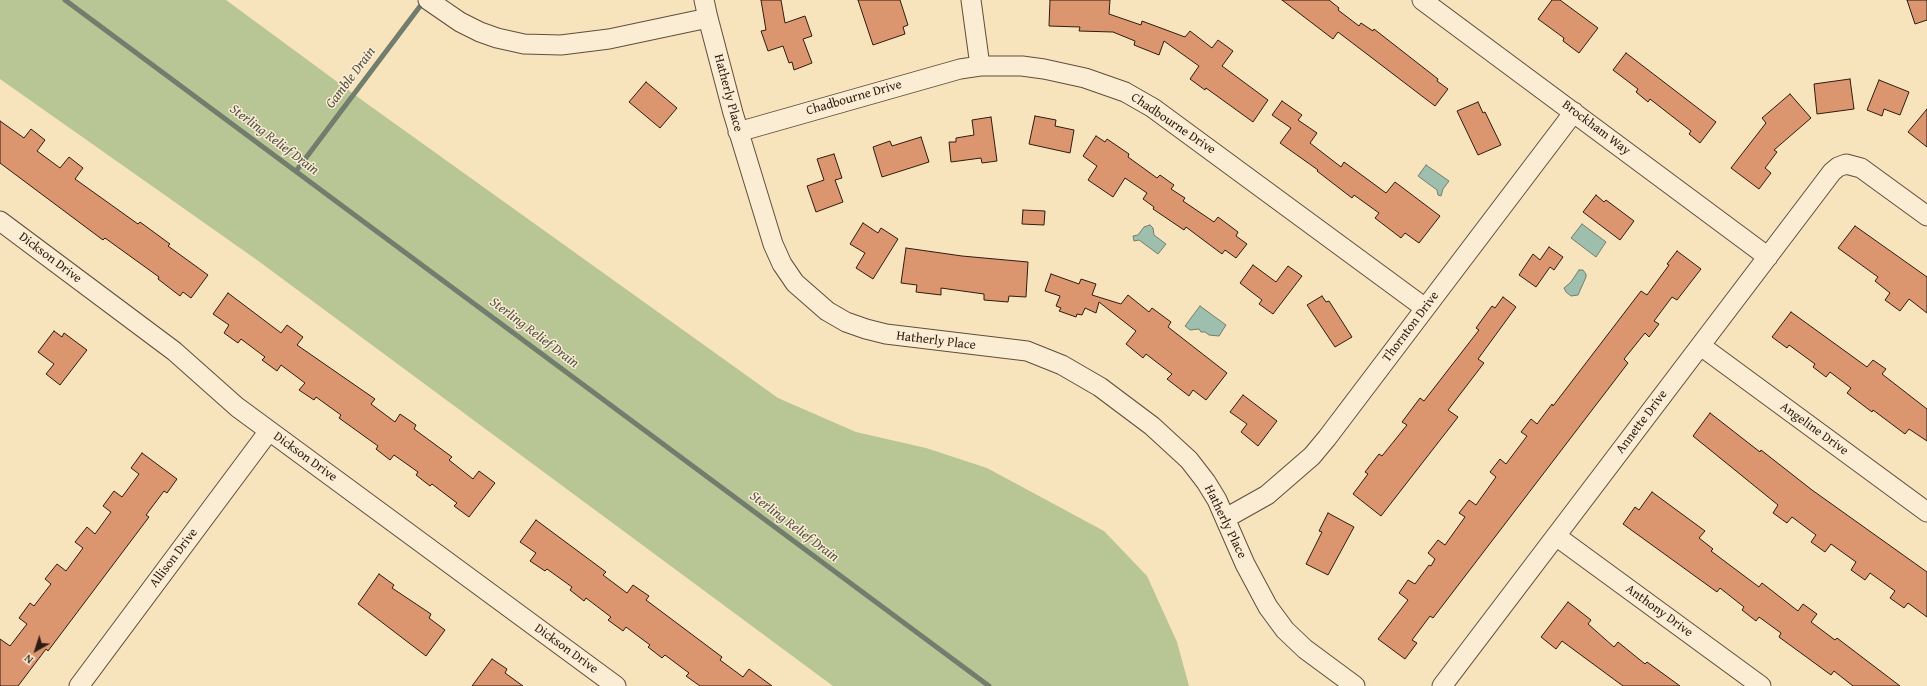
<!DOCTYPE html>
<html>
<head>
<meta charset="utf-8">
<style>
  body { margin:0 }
  #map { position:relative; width:1927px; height:686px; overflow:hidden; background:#f7e4bd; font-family:"Gentium Book Plus",serif }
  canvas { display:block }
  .north { position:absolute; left:16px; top:630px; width:40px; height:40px; -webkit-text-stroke:3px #faedd4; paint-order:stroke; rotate:219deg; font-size:11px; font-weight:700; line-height:16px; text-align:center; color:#2f1b10 }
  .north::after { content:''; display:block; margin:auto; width:14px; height:18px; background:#2f1b10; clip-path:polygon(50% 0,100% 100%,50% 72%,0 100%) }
</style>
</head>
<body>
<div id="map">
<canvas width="1927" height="686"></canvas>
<div class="north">N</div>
</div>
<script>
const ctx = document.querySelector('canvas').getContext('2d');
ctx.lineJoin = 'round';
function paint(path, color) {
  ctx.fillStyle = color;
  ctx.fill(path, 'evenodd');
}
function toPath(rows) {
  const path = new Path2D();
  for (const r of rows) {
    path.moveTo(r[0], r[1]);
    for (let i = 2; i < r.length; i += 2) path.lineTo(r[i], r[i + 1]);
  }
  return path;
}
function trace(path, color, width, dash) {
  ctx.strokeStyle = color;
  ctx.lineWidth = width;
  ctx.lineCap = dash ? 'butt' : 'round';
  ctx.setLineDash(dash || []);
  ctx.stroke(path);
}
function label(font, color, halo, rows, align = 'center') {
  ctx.font = font + ' "Gentium Book Plus",serif';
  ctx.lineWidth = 3;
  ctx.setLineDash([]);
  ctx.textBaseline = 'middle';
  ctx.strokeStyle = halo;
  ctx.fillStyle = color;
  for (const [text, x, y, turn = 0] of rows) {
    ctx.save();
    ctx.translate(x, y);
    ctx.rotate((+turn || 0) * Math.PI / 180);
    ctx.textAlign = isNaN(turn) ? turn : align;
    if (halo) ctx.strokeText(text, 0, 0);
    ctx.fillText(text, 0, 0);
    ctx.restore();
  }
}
paint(toPath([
  [0,0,226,0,366,103,778,398,856,432,926,448,987,468,1104,531,1147,576,1177,642,1189,686,833,686,257,260,0,79]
]), '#b8c594');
const water = toPath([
  [1426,165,1449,181,1443,189,1441,196,1438,195,1437,190,1418,176,1426,165],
  [1582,224,1606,242,1596,257,1571,238,1582,224],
  [1150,225,1153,228,1154,235,1166,244,1158,254,1139,240,1134,241,1133,236,1138,235,1144,227,1150,225],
  [1579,270,1583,270,1586,274,1586,277,1578,295,1571,296,1566,292,1564,288,1571,282,1579,270],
  [1200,306,1226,325,1219,336,1209,335,1205,332,1201,332,1199,329,1190,330,1185,326,1200,306]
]);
paint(water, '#9ebfad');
trace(water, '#727d6e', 1);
trace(toPath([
  [65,0,989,686],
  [296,171,424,1]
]), '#727d6e', 5);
const building = toPath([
  [761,0,781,0,785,23,805,16,812,36,803,39,812,63,794,70,792,62,789,63,783,46,768,51,761,31,766,30,761,0],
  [858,0,900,0,908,25,903,27,905,34,873,45,858,0],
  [1050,0,1110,0,1109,14,1141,25,1142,21,1185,37,1190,31,1212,48,1218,40,1233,51,1222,66,1268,100,1253,122,1206,88,1205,90,1190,79,1199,66,1164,41,1159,55,1134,45,1135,41,1113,32,1079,31,1080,27,1049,26,1050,0],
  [1282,0,1329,0,1339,8,1338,10,1359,26,1361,23,1373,31,1374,29,1438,79,1437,81,1448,89,1435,106,1338,32,1333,39,1282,0],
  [1552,0,1560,0,1598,28,1579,53,1563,41,1564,38,1538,19,1552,0],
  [1907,0,1927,0,1927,20,1915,24,1907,0],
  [1626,53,1716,122,1700,143,1689,134,1691,131,1650,99,1648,102,1636,92,1638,89,1613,70,1626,53],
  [1850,79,1854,109,1817,114,1814,84,1850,79],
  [1879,80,1909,92,1900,115,1884,109,1882,116,1867,110,1879,80],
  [646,82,677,108,660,128,629,102,646,82],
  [1790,94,1811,118,1774,150,1777,152,1765,168,1771,173,1759,189,1731,168,1766,123,1762,118,1790,94],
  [1282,101,1302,115,1298,120,1317,133,1310,143,1341,167,1344,162,1386,193,1395,182,1440,216,1419,243,1405,233,1401,238,1375,218,1379,213,1354,195,1352,198,1317,171,1318,170,1280,143,1291,128,1272,115,1282,101],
  [1478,102,1483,113,1485,112,1501,145,1478,155,1457,111,1478,102],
  [1927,109,1927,147,1908,132,1927,109],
  [1035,116,1056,120,1055,126,1074,130,1070,153,1029,144,1035,116],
  [991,117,997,161,982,163,981,158,951,162,949,142,956,142,956,138,974,135,972,120,991,117],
  [0,121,24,138,31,129,45,140,37,151,60,168,69,157,83,168,75,179,138,224,140,222,170,244,168,246,208,275,191,298,183,292,180,296,158,279,159,277,105,238,103,240,0,163,0,121],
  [1096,136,1105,142,1107,139,1129,154,1128,157,1157,178,1160,175,1174,185,1171,189,1185,198,1183,201,1214,222,1218,217,1238,232,1236,236,1247,244,1236,258,1225,250,1222,254,1186,227,1184,230,1153,209,1154,207,1143,199,1147,193,1125,178,1113,197,1088,180,1097,166,1083,156,1096,136],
  [921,137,929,162,882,177,873,147,890,141,892,146,921,137],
  [834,154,842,178,835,180,843,202,816,212,807,186,824,180,817,159,834,154],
  [1596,195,1604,202,1606,200,1634,221,1620,240,1583,212,1596,195],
  [1023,210,1045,211,1044,225,1022,224,1023,210],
  [863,223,878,233,881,228,898,239,873,279,856,268,865,253,850,244,863,223],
  [1855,226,1927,277,1927,313,1909,299,1900,311,1885,300,1890,293,1875,281,1878,277,1838,248,1855,226],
  [1549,247,1563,257,1554,270,1550,267,1536,287,1519,275,1533,254,1540,260,1549,247],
  [906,248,962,256,1028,262,1026,297,1009,296,1008,302,984,300,984,294,941,288,941,295,916,292,917,285,901,283,906,248],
  [1677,251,1701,269,1677,300,1672,297,1654,321,1659,324,1649,337,1645,333,1624,359,1628,363,1433,618,1430,616,1412,640,1417,643,1405,659,1378,639,1408,600,1399,593,1408,580,1415,584,1429,565,1431,566,1435,559,1428,553,1438,540,1445,545,1465,517,1459,513,1469,500,1476,505,1496,477,1490,472,1500,459,1506,464,1527,436,1521,432,1531,419,1537,424,1552,404,1553,406,1641,291,1647,295,1669,265,1667,264,1677,251],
  [1253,265,1276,282,1288,266,1302,276,1273,314,1259,304,1262,300,1240,283,1253,265],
  [1051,274,1079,284,1081,279,1096,284,1092,295,1121,304,1128,295,1149,312,1152,308,1171,322,1168,327,1227,373,1206,400,1193,390,1189,396,1167,379,1172,374,1146,354,1143,358,1126,344,1136,331,1099,302,1096,313,1085,308,1082,315,1077,314,1076,317,1059,311,1061,308,1056,306,1060,296,1045,291,1051,274],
  [228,293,281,333,287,325,303,337,297,345,375,399,371,404,395,422,400,414,416,425,414,429,452,457,449,460,473,479,479,471,495,483,469,517,454,506,457,503,432,484,430,486,416,475,418,472,394,455,390,460,376,449,378,446,339,418,341,415,316,397,314,400,299,390,305,383,281,365,277,371,262,360,265,357,241,339,238,343,224,333,229,325,213,314,228,293],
  [1322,296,1326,302,1329,301,1352,337,1335,347,1307,305,1322,296],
  [1503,297,1516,307,1478,359,1484,363,1448,410,1458,417,1381,516,1353,494,1368,474,1365,472,1379,454,1382,456,1407,425,1402,422,1420,398,1424,401,1479,330,1476,328,1492,306,1495,308,1503,297],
  [1791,312,1867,367,1873,360,1886,369,1882,374,1927,409,1927,441,1909,429,1905,434,1873,410,1872,412,1847,393,1851,388,1830,372,1826,377,1813,367,1815,364,1789,345,1787,348,1772,337,1791,312],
  [54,331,62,337,64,333,87,350,60,385,46,374,54,364,38,352,54,331],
  [1243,395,1277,421,1258,446,1241,432,1247,424,1230,412,1243,395],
  [1710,413,1760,452,1761,450,1812,490,1927,572,1927,617,1908,603,1904,608,1890,598,1895,591,1870,573,1865,580,1851,570,1856,562,1831,544,1825,552,1811,542,1816,535,1792,517,1787,523,1773,513,1778,505,1693,436,1710,413],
  [142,453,177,479,167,493,164,491,146,515,149,517,48,651,46,649,18,686,0,686,0,639,10,646,27,624,19,618,30,603,34,606,51,584,45,579,57,564,66,571,83,548,75,542,87,527,95,534,111,512,103,506,114,491,122,497,139,474,131,468,142,453],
  [1652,492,1705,531,1699,538,1713,549,1711,551,1759,587,1762,583,1798,611,1803,604,1817,614,1811,622,1835,640,1837,638,1900,686,1853,686,1834,671,1831,675,1779,637,1781,633,1759,617,1756,621,1742,610,1744,607,1720,588,1717,592,1623,524,1635,507,1639,510,1652,492],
  [1328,513,1354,527,1328,575,1306,564,1322,532,1319,531,1328,513],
  [536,520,606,572,603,575,627,593,633,585,649,596,646,600,722,657,720,660,743,677,749,669,772,686,700,686,686,676,689,673,665,655,662,658,648,647,650,645,626,627,623,631,608,620,611,617,586,598,584,601,570,590,572,587,547,569,545,571,530,561,536,553,520,542,536,520],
  [379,574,394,585,392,588,431,614,429,618,445,630,426,656,358,604,379,574],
  [1568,602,1591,620,1588,624,1614,647,1618,642,1645,664,1647,662,1680,686,1623,686,1562,641,1556,649,1541,637,1568,602],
  [492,659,507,669,505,673,523,686,472,686,492,659]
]);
paint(building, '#db9670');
trace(building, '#2f1b10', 1);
const minor = toPath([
  [428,0,460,22,480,32,497,38,524,44,561,45,609,39,708,18],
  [704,0,708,18,733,113,773,244,782,264,795,283,827,311,846,322,866,329,886,334,1027,351,1062,365,1100,387,1152,426,1189,460,1206,482,1217,500,1245,564,1268,607,1285,630,1305,649,1355,686],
  [971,0,980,66],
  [1422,0,1768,257],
  [738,132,960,69,980,66,1022,66,1044,69,1085,78,1125,92,1153,108,1425,308],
  [0,221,174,351,237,407,616,686],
  [1701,346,1927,512],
  [1226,518,1267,495,1312,456,1327,438,1574,112],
  [1556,536,1761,686],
  [79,686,269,431],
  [1442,686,1832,172,1838,167,1846,164,1861,168,1927,216]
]);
trace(minor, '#614d3b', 21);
trace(minor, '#faedd4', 19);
label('13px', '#2f1b10', '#faedd4', [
  ["Hatherly Place",728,93,75],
  ["Chadbourne Drive",854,98,-16],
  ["Chadbourne Drive",1173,124,34],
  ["Brockham Way",1596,128,37],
  ["Dickson Drive",50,258,37],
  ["Thornton Drive",1411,327,-53],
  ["Hatherly Place",936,341,7],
  ["Annette Drive",1642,422,-53],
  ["Angeline Drive",1814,429,36],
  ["Dickson Drive",305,457,36],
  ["Hatherly Place",1225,522,64],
  ["Allison Drive",174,558,-53],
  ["Anthony Drive",1659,611,36],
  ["Dickson Drive",566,649,36]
]);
label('italic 14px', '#565447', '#faedd4', [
  ["Gamble Drain",351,78,-53],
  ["Sterling Relief Drain",274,140,37],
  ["Sterling Relief Drain",534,333,37],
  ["Sterling Relief Drain",794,527,37]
]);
</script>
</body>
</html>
